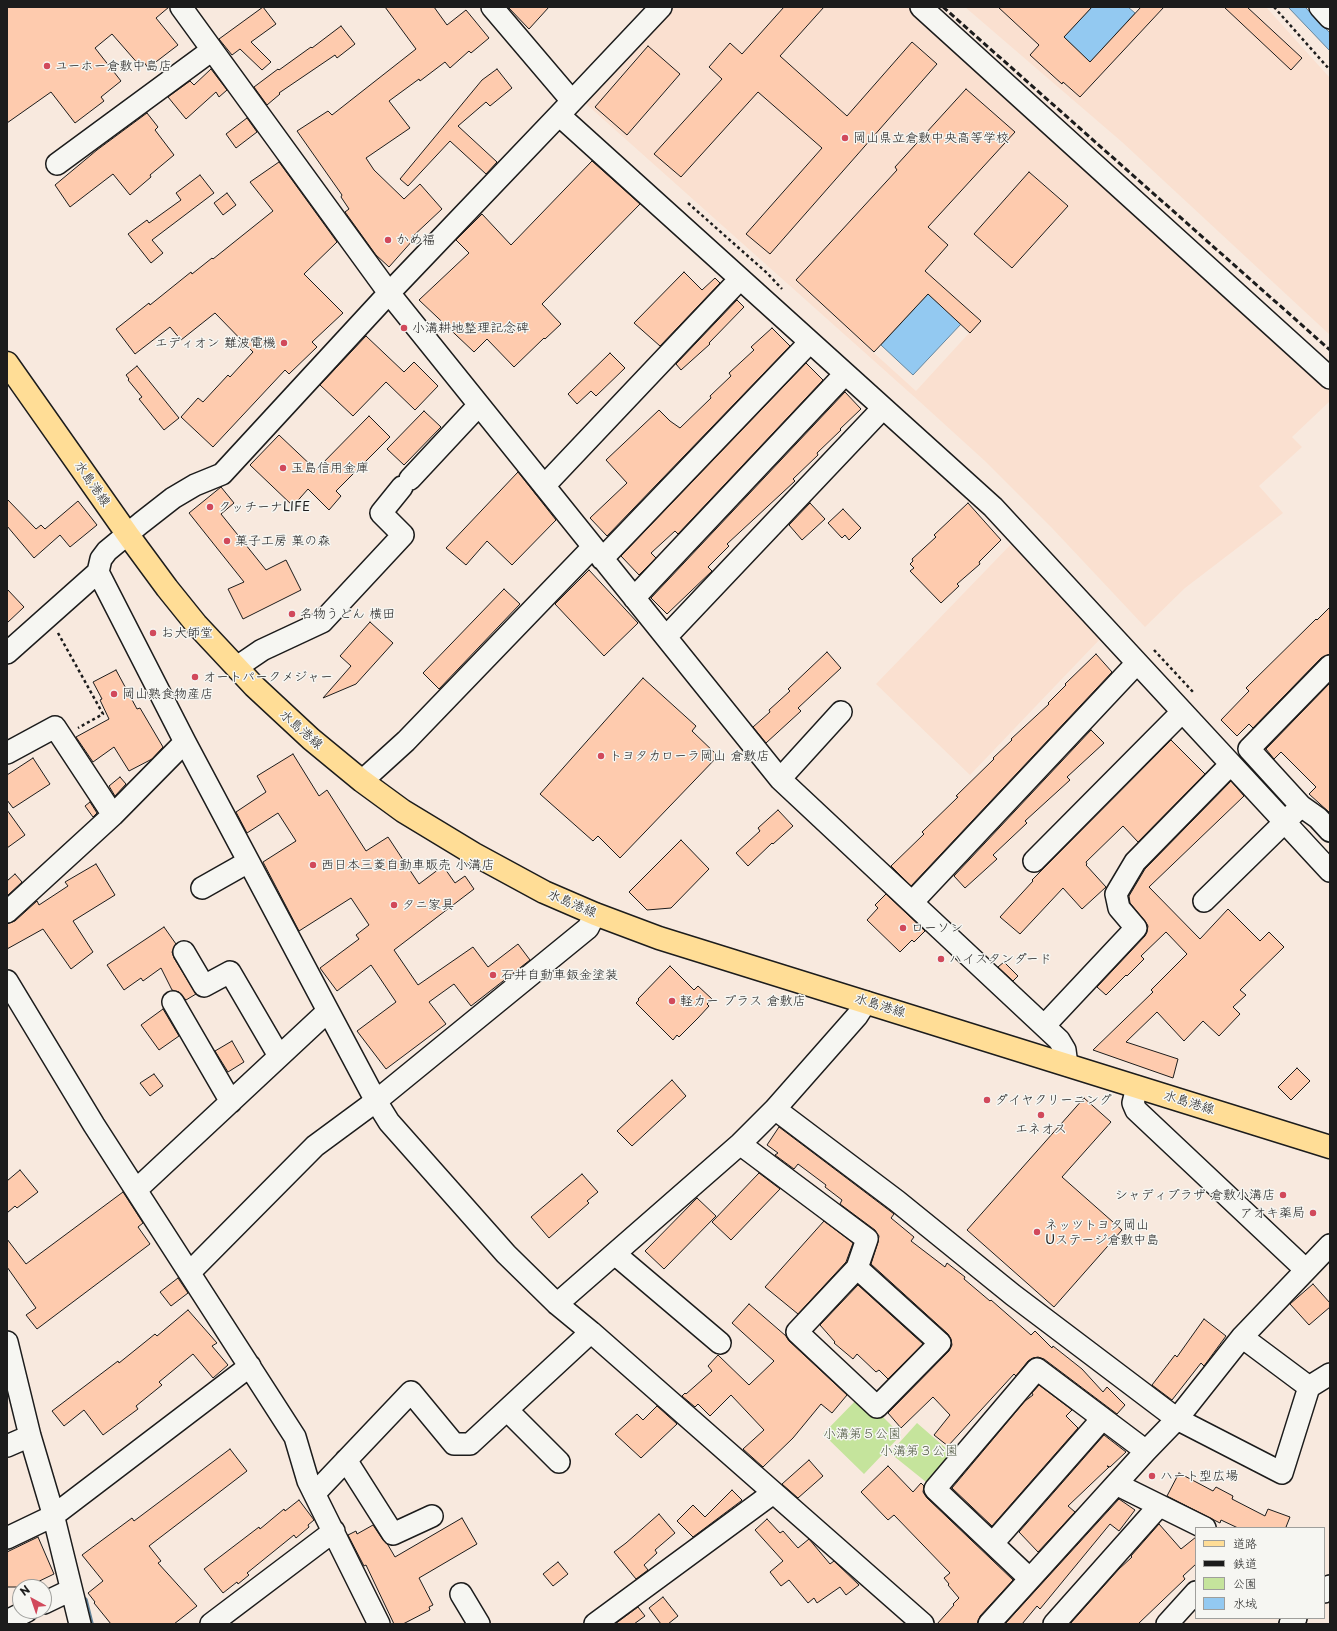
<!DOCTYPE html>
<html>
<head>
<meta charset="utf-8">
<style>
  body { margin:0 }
  #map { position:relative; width:1337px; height:1631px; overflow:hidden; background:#f8e9de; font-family:"Playpen Sans","Klee One",sans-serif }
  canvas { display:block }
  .frame { position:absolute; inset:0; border:8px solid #1c1c1c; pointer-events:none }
  .legend { position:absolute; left:1195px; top:1527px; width:130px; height:92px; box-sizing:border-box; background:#f6f6f2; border:1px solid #9f9f9c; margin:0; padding:5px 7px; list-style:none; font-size:12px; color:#1c1c1c }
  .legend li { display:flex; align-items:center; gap:8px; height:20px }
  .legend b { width:20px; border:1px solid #9f9f9c }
  .north { position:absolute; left:12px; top:1579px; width:40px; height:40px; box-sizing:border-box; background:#f6f6f2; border:1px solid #9f9f9c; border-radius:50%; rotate:320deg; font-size:11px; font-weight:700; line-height:16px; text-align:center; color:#1c1c1c }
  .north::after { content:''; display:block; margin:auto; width:14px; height:18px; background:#d1495b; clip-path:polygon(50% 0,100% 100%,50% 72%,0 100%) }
</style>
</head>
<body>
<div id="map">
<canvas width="1337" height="1631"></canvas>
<div class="frame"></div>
<ul class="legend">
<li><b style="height:5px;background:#ffdd96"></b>道路</li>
<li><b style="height:5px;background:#1c1c1c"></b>鉄道</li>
<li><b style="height:11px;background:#c5e49c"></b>公園</li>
<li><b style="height:11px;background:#93c9f1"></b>水域</li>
</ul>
<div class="north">N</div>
</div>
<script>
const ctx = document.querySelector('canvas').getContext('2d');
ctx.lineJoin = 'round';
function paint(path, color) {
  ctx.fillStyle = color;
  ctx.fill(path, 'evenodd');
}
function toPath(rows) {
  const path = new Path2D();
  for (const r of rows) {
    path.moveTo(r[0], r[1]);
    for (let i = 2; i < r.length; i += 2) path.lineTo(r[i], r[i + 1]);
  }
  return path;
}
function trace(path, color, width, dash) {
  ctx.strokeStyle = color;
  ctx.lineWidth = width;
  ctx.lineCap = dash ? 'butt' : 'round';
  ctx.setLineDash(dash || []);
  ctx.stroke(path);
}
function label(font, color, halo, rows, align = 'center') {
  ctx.font = font + ' "Playpen Sans","Klee One",sans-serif';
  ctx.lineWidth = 3;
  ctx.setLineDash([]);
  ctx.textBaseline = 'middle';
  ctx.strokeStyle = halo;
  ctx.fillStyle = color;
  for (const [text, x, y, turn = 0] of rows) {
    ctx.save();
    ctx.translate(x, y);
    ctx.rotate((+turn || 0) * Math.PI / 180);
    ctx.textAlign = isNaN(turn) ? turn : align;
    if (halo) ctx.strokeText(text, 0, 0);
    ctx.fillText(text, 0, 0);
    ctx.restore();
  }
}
paint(toPath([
  [674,7,784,7,742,54,730,43,709,66,722,79,655,153,681,177,752,99,746,94,824,7,914,7,1330,386,1330,401,1292,437,1302,447,1259,486,1283,513,1185,588,1145,627,1051,527,986,462,919,401,584,102],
  [912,42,937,65,770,254,746,234,822,148,795,70,847,116],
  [680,74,628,135,595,107],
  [966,89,1014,133,943,211,895,167],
  [1029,172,1068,206,1012,268,974,234],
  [883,186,948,246,861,340,796,280],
  [929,274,980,321,916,391,864,344],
  [965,7,998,7,1023,30,1075,7,1031,55,1061,84,1063,82,1080,97,1164,7,1226,7,1225,8,1292,70,1302,58,1247,7,1266,7,1330,78,1330,335,1122,142],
  [1016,539,1102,637,970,775,876,684]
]), '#fae0d0');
paint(toPath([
  [861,1395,901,1435,864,1474,823,1434],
  [917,1423,955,1456,931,1486,890,1453]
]), '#c5e49c');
const water = toPath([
  [1092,7,1128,7,1135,13,1090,62,1064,37,1092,7],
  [1288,7,1305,7,1330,33,1330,51,1288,7],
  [928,294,961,324,913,375,881,345,928,294]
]);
paint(water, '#93c9f1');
trace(water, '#63849c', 1);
trace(toPath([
  [85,1600,91,1624]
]), '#63849c', 5.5);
const building = toPath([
  [7,7,169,7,156,18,178,45,148,68,144,62,140,66,112,34,95,48,121,81,101,97,104,101,75,123,51,92,7,123,7,7],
  [263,7,276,24,251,42,271,62,262,70,240,49,232,55,219,39,263,7],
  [385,7,434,7,447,25,466,10,489,38,471,53,469,51,450,68,445,62,420,81,419,79,389,101,410,128,366,158,374,170,404,199,420,184,442,209,411,238,413,240,389,267,376,255,345,212,349,209,341,197,342,195,297,131,328,111,332,115,416,49,385,7],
  [508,7,549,7,529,29,508,7],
  [784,7,824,7,780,56,847,116,912,42,937,64,770,254,746,234,822,148,758,92,681,177,654,154,722,79,709,67,730,43,742,54,784,7],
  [998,7,1092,7,1064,37,1090,62,1141,7,1164,7,1080,97,1063,82,1062,84,1030,55,1039,45,998,7],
  [1224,7,1247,7,1302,58,1291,70,1224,7],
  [341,26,355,44,337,58,335,55,279,93,280,94,267,105,254,87,278,69,279,70,311,47,312,48,341,26],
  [648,46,680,74,627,135,595,107,648,46],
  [211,69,227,90,219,97,216,92,186,119,168,97,190,81,194,85,211,69],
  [497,69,512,88,490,106,486,102,458,126,497,162,486,174,450,141,408,186,400,179,482,80,497,69],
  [966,89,1015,132,928,227,948,245,925,271,981,321,970,333,928,294,874,352,796,280,897,170,895,167,966,89],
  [147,113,158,127,155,130,174,155,150,175,151,177,130,195,113,174,70,207,55,185,97,150,147,113],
  [247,118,257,132,236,148,226,134,247,118],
  [592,161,640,204,542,304,561,324,545,339,544,338,514,367,487,339,474,352,419,300,469,253,456,240,482,214,511,245,592,161],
  [279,162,337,242,304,274,343,313,312,342,317,347,289,374,285,370,213,447,181,417,198,398,203,402,228,375,230,377,253,352,215,313,181,340,170,327,135,354,116,329,149,303,150,305,191,272,192,274,212,258,213,259,273,211,250,182,279,162],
  [1029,172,1068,206,1012,268,974,234,1029,172],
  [200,175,214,193,152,240,163,253,151,263,128,234,147,220,149,223,181,200,176,193,200,175],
  [227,193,236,205,223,215,214,203,227,193],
  [684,272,702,290,715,278,720,283,660,346,634,323,684,272],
  [737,300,744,307,709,343,710,344,681,370,676,364,737,300],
  [772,328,790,346,607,536,590,518,627,483,606,460,659,410,670,421,680,428,711,398,710,396,731,376,729,373,754,350,751,347,772,328],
  [366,336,404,372,414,362,438,386,415,410,386,382,353,416,320,385,366,336],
  [610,353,625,368,596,396,591,391,577,404,568,394,610,353],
  [806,363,823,380,678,534,675,531,651,553,656,558,639,575,621,556,806,363],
  [137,366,179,418,164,430,139,399,142,397,128,380,129,379,126,375,137,366],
  [845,392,861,409,840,429,841,430,817,453,818,455,793,479,795,481,727,544,729,546,708,567,712,571,667,614,651,598,845,392],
  [424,411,441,427,404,465,387,449,424,411],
  [369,416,390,437,336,491,341,496,329,510,308,489,293,506,250,465,279,435,316,470,369,416],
  [518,472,556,520,512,565,487,541,466,565,446,548,518,472],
  [221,487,234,503,221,514,266,570,286,560,301,590,243,619,228,589,244,582,189,513,221,487],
  [7,499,36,529,41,525,45,529,78,501,97,525,70,547,60,535,34,558,7,526,7,499],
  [810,503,825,519,802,540,789,525,810,503],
  [968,503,1001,540,979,562,980,564,957,584,959,586,941,603,910,571,914,568,910,564,913,561,912,559,936,537,934,535,968,503],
  [843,509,861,528,849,540,845,535,842,538,828,523,843,509],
  [589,570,638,623,604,656,555,604,589,570],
  [7,589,24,607,7,623,7,589],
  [504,589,520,604,439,689,423,673,504,589],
  [1330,607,1330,654,1321,658,1253,728,1249,724,1237,736,1221,720,1249,691,1246,688,1316,619,1317,620,1330,607],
  [370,622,393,643,356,684,323,698,351,666,340,656,370,622],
  [827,652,841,668,798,708,801,711,766,743,753,727,770,712,769,710,790,691,788,689,827,652],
  [1096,654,1112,672,911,886,891,866,924,834,922,832,958,797,956,796,994,759,993,758,1012,740,1011,739,1049,704,1048,703,1066,685,1065,684,1096,654],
  [116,670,137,709,140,708,163,747,152,759,129,771,114,747,93,762,76,737,109,719,100,700,102,699,93,682,116,670],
  [643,678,696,726,692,731,718,756,620,858,598,836,593,841,540,794,643,678],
  [1330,683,1330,813,1309,794,1316,787,1281,752,1274,759,1266,749,1330,683],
  [1091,730,1104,743,1067,777,1070,780,1025,821,1027,823,993,855,997,859,965,888,954,876,1091,730],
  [1171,740,1205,774,1138,842,1123,826,1086,862,1087,864,1086,865,1106,887,1082,909,1063,888,1020,934,1000,917,1033,881,1032,880,1171,740],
  [293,754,319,796,327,790,366,851,388,837,419,884,443,866,455,883,465,876,474,889,394,950,418,985,473,947,488,967,518,944,530,960,471,1006,454,984,429,1002,446,1024,386,1069,357,1031,396,1002,371,965,337,991,320,968,359,939,356,935,369,925,351,898,299,931,263,862,296,841,278,813,247,833,236,812,266,792,257,776,293,754],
  [33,758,50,784,13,808,7,800,7,775,33,758],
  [120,777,126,784,115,796,109,786,120,777],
  [1231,781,1244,796,1149,887,1200,939,1228,909,1260,941,1269,932,1284,947,1240,990,1246,995,1233,1007,1240,1014,1219,1036,1203,1021,1184,1041,1157,1012,1126,1042,1178,1059,1173,1078,1093,1050,1153,992,1151,990,1187,954,1166,932,1141,956,1144,959,1127,976,1126,975,1106,995,1097,987,1145,936,1147,932,1148,926,1145,921,1130,903,1129,896,1145,869,1231,781],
  [90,802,97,813,93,817,85,806,90,802],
  [7,810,25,835,7,848,7,810],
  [778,810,793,826,773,844,772,843,748,866,736,853,760,831,758,828,778,810],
  [681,840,709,869,671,908,647,910,629,892,681,840],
  [96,864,115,895,73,921,93,952,71,969,43,929,7,949,7,924,15,921,37,901,39,905,68,886,65,882,96,864],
  [15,874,22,882,7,896,7,881,15,874],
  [886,894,925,931,914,942,912,940,900,952,867,920,878,908,875,905,886,894],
  [164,927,176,944,172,952,174,958,196,994,186,1000,179,992,172,990,161,968,143,981,141,978,124,990,107,965,164,927],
  [1004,962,1018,976,1013,981,998,967,1004,962],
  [670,966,694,990,698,986,712,999,707,1004,709,1006,698,1018,679,1037,677,1035,673,1040,636,1003,639,1000,638,999,670,966],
  [163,1009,179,1036,159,1050,141,1025,163,1009],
  [232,1041,244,1062,228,1072,215,1051,232,1041],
  [1297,1068,1310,1081,1291,1100,1278,1087,1297,1068],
  [154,1074,163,1086,150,1096,140,1083,154,1074],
  [672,1080,686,1096,632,1146,617,1131,672,1080],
  [1084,1098,1111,1122,1062,1177,1122,1230,1054,1307,967,1230,1084,1098],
  [779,1127,894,1214,891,1218,914,1237,911,1241,945,1267,947,1263,965,1277,964,1279,990,1301,991,1300,1031,1335,1035,1331,1052,1348,1053,1346,1082,1369,1103,1392,1107,1387,1125,1405,1117,1414,1044,1359,1038,1357,1033,1358,1028,1361,1016,1376,1014,1374,948,1446,934,1435,950,1415,933,1397,901,1428,888,1413,949,1351,952,1345,951,1339,948,1334,871,1264,878,1242,879,1236,875,1230,840,1204,842,1200,825,1187,826,1185,798,1164,794,1169,775,1155,778,1153,767,1145,779,1127],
  [20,1170,38,1192,17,1208,15,1206,7,1213,7,1181,20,1170],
  [759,1173,780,1189,731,1240,712,1222,759,1173],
  [582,1174,598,1192,587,1201,589,1203,549,1238,531,1217,582,1174],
  [123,1192,143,1223,138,1227,150,1244,37,1329,26,1315,36,1308,7,1267,7,1239,26,1264,123,1192],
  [697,1198,716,1216,664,1269,645,1251,697,1198],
  [824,1221,853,1243,846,1262,798,1314,765,1287,824,1221],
  [178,1278,188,1293,171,1306,160,1292,178,1278],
  [1313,1284,1330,1303,1330,1307,1309,1325,1290,1304,1313,1284],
  [858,1285,923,1344,888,1379,879,1370,876,1372,857,1354,853,1359,834,1343,835,1342,820,1325,858,1285],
  [749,1304,786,1336,789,1341,847,1395,832,1413,821,1404,793,1438,763,1467,743,1449,764,1430,731,1395,710,1416,698,1404,695,1407,682,1396,685,1393,686,1394,712,1371,708,1366,718,1355,749,1385,774,1361,732,1323,749,1304],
  [188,1310,217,1343,212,1346,228,1365,213,1378,193,1354,159,1382,162,1385,136,1406,138,1409,103,1435,84,1410,64,1426,52,1411,118,1361,119,1363,155,1334,157,1336,188,1310],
  [1204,1319,1226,1336,1204,1366,1201,1363,1172,1400,1152,1385,1175,1355,1177,1357,1204,1319],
  [1039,1385,1072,1410,1066,1416,1078,1428,992,1526,952,1488,1025,1401,1033,1395,1032,1393,1039,1385],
  [657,1406,677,1424,641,1458,615,1434,637,1414,643,1420,657,1406],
  [1104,1435,1126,1452,1110,1467,1107,1466,1109,1467,1068,1506,1075,1512,1038,1552,1019,1532,1104,1435],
  [230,1449,247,1471,149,1546,161,1561,158,1563,197,1606,174,1624,111,1624,94,1603,95,1602,88,1593,103,1581,82,1555,132,1518,134,1521,230,1449],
  [809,1460,823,1476,798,1498,782,1484,809,1460],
  [888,1466,913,1492,921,1483,924,1486,923,1492,927,1498,1013,1580,980,1616,977,1624,937,1624,954,1605,953,1604,959,1598,948,1585,949,1584,944,1578,950,1573,894,1515,888,1520,861,1492,888,1466],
  [1179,1473,1213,1491,1216,1487,1233,1496,1232,1499,1265,1516,1268,1509,1290,1517,1286,1527,1289,1528,1238,1528,1221,1520,1220,1523,1212,1519,1167,1496,1179,1473],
  [732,1490,742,1500,741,1501,693,1537,677,1521,693,1505,705,1517,732,1490],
  [1119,1499,1135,1510,1119,1531,1110,1524,1040,1609,1037,1606,1022,1624,1005,1624,1119,1499],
  [299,1500,314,1520,308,1525,309,1527,296,1538,294,1535,247,1573,249,1575,238,1584,237,1582,223,1593,204,1569,259,1527,260,1529,284,1509,285,1511,299,1500],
  [659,1514,675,1533,655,1550,657,1553,644,1565,648,1570,636,1579,614,1552,626,1543,659,1514],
  [462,1518,477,1544,419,1578,433,1605,429,1607,430,1610,403,1624,394,1624,366,1565,364,1566,348,1535,356,1531,357,1534,373,1525,383,1540,388,1545,395,1557,462,1518],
  [767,1519,780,1533,783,1531,798,1548,809,1539,830,1564,834,1561,859,1585,846,1595,840,1587,817,1603,814,1598,808,1603,789,1580,781,1586,770,1572,783,1561,755,1530,767,1519],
  [1159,1524,1181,1549,1196,1537,1196,1564,1183,1576,1185,1579,1138,1624,1070,1624,1119,1569,1132,1557,1131,1556,1159,1524],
  [38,1537,54,1574,27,1587,7,1587,7,1552,38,1537],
  [558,1562,568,1574,553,1586,543,1574,558,1562],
  [663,1597,678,1616,668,1624,661,1624,649,1608,663,1597],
  [638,1607,645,1616,634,1624,615,1624,638,1607]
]);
paint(building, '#fecbae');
trace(building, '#1c1c1c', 1);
const minor = toPath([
  [181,7,389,293,780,779,1059,1040,1065,1050,1067,1065],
  [492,7,572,101],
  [921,7,1330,378],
  [1320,7,1330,18],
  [559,115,993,507,1330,871],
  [57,164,212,50],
  [410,479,479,405],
  [544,486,740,279],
  [602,559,810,342],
  [98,572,185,742,376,1101,389,1122,506,1254,557,1304,591,1332,923,1624],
  [634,598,845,374],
  [666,637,883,408],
  [7,653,98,572,101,559,107,551,141,523,173,498,195,485,222,474,389,293,559,115,661,7],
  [1330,666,1249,749,1301,806,1318,818,1330,831],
  [237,667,262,650,322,622,403,535,381,513,402,487],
  [7,753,55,727,113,815],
  [780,779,841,712],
  [362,781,406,741,593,547],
  [1034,861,1182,712],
  [202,888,248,862],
  [919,895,1137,663],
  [1204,901,1295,812],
  [7,912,113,815,185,742],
  [184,952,204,986,230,972,279,1056],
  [7,981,94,1125,295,1437,308,1481,379,1624],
  [173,1002,231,1102],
  [1044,1026,1136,928,1119,908,1116,894,1135,862,1231,764],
  [1137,1087,1133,1103,1136,1110,1306,1270],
  [775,1109,897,1201,1013,1295,1177,1419,1282,1473,1309,1387,1330,1374],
  [740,1144,867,1239,857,1268,797,1332,877,1407,940,1343,857,1268],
  [136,1190,328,1011],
  [615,1254,720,1343],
  [190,1272,315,1146,376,1101,588,928,595,914],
  [557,1304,740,1144,775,1109,857,1016,866,1002],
  [1242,1337,1309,1387],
  [7,1342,30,1436,52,1510,80,1624],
  [507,1410,559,1462],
  [7,1446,30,1436],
  [346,1460,393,1534,432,1516],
  [1116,1484,1205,1528],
  [315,1493,411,1392,454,1444,470,1444,591,1332],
  [7,1538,53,1516,250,1366],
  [993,1543,1102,1419],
  [1029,1578,935,1489,1037,1369,1146,1451],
  [1324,1592,1330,1586],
  [461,1594,479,1624],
  [44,1603,71,1590],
  [7,1621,27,1611],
  [211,1624,334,1531],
  [595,1624,773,1493],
  [989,1624,1146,1451,1177,1419,1242,1337,1330,1245],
  [1054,1624,1159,1506],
  [1167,1624,1196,1592],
  [1290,1624,1296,1618]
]);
const major = toPath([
  [7,363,128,535,167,588,196,624,254,686,311,739,362,781,403,811,474,854,544,892,595,914,659,938,1330,1147]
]);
trace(minor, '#1c1c1c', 24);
trace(major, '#1c1c1c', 25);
trace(toPath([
  [1274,7,1330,70],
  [688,203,767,273,782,289],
  [58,633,103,714,78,728],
  [1154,650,1194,693]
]), '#1c1c1c', 2.5, [3, 3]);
trace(minor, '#f6f6f2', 21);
trace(major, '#ffdd96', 22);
trace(toPath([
  [943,7,1330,350]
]), '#1c1c1c', 3, [6, 3]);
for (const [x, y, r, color] of [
  [47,66,4,"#d1495b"],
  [845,138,4,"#d1495b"],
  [388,240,4,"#d1495b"],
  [404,328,4,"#d1495b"],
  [284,343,4,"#d1495b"],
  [283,468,4,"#d1495b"],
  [210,507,4,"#d1495b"],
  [227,541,4,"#d1495b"],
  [292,614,4,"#d1495b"],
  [153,633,4,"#d1495b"],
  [195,677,4,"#d1495b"],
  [114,694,4,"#d1495b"],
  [601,756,4,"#d1495b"],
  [313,865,4,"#d1495b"],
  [394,905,4,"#d1495b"],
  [903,928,4,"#d1495b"],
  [941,959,4,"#d1495b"],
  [493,975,4,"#d1495b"],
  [672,1001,4,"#d1495b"],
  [987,1100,4,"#d1495b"],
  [1041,1115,4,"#d1495b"],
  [1283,1195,4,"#d1495b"],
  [1313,1213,4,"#d1495b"],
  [1037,1232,4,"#d1495b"],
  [1152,1476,4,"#d1495b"]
]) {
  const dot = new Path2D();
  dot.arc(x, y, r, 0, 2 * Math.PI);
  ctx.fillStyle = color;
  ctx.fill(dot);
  trace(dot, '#f6f6f2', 1.5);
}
label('13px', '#1c1c1c', '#f6f6f2', [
  ["ユーホー倉敷中島店",55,66],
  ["岡山県立倉敷中央高等学校",853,138],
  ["かめ福",396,240],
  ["小溝耕地整理記念碑",412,328],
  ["エディオン 難波電機",276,343,"right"],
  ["玉島信用金庫",291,468],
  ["クッチーナLIFE",218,507],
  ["菓子工房 菓の森",235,541],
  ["名物うどん 横田",300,614],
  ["お大師堂",161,633],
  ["オートパークメジャー",203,677],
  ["岡山熟食物産店",122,694],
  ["トヨタカローラ岡山 倉敷店",609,756],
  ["西日本三菱自動車販売 小溝店",321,865],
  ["タニ家具",402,905],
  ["ローソン",911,928],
  ["ハイスタンダード",949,959],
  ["石井自動車鈑金塗装",501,975],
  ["軽カー プラス 倉敷店",680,1001],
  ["ダイヤクリーニング",995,1100],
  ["エネオス",1041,1129,"center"],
  ["シャディプラザ 倉敷小溝店",1275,1195,"right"],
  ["アオキ薬局",1305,1213,"right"],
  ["ネッツトヨタ岡山",1045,1225],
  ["Uステージ倉敷中島",1045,1240],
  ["ハート型広場",1160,1476]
], 'left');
label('13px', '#1c1c1c', '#f6f6f2', [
  ["水島港線",92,484,55],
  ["水島港線",301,730,41],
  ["水島港線",572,904,23],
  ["水島港線",880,1006,17],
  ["水島港線",1189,1103,17]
]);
label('13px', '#4f5842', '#f6f6f2', [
  ["小溝第５公園",862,1434],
  ["小溝第３公園",919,1451]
]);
</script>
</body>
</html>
